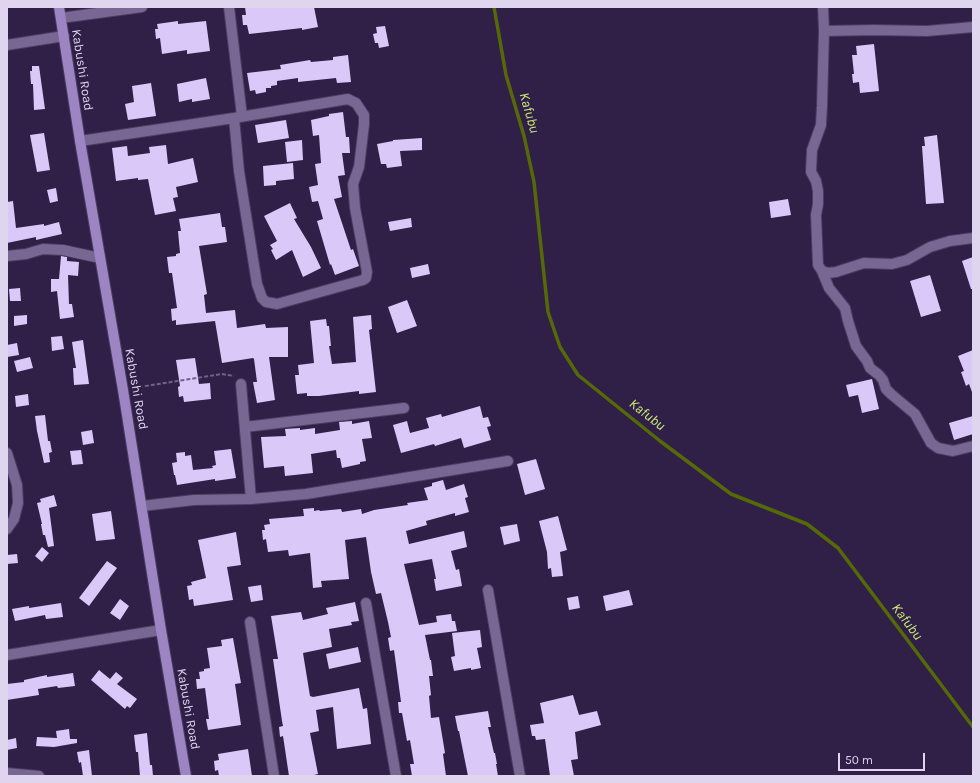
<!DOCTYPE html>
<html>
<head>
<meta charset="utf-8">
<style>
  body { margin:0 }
  #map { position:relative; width:980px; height:783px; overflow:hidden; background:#301f47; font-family:Karla,sans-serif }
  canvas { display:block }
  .frame { position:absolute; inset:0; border:8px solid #dfd5ef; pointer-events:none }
  .scale { position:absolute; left:838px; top:753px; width:87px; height:18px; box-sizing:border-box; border:2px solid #dfd5ef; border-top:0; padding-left:5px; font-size:12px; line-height:14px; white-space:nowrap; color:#dfd5ef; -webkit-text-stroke:3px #301f47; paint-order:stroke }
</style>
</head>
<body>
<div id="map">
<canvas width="980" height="783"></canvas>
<div class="frame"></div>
<div class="scale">50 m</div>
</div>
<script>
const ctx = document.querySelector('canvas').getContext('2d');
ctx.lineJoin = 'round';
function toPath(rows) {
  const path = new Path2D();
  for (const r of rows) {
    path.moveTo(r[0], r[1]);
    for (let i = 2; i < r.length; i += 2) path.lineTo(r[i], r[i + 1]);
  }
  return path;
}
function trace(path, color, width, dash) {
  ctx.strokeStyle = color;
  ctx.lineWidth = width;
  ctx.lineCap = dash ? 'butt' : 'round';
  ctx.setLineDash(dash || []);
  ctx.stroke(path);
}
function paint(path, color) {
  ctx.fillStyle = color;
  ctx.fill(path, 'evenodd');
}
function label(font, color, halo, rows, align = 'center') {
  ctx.font = font + ' Karla,sans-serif';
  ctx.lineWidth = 4;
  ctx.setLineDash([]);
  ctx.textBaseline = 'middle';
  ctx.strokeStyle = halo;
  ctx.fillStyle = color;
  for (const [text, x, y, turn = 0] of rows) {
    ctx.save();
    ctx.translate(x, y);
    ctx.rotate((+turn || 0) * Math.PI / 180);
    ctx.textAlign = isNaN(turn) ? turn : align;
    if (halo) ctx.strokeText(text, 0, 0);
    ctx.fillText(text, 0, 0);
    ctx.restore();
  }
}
trace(toPath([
  [494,7,506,75,524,136,534,182,548,312,560,347,578,375,660,441,731,494,807,524,838,548,973,727]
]), '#556a07', 3.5);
paint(toPath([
  [245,7,314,7,318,27,302,30,302,28,249,34,247,25,243,25,242,15,246,15],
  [178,21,178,24,206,21,210,51,187,54,187,50,162,54,160,38,156,39,155,29,158,29,157,24],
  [385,26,389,46,379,48,378,43,375,43,373,34,377,33,376,27],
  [874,44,879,91,860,93,859,82,853,83,852,74,854,74,852,55,857,55,856,46],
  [348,55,351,82,337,83,336,78,298,82,298,78,277,81,277,85,271,86,271,88,266,88,266,92,256,94,255,90,250,91,247,73,281,69,280,65,310,60,311,62,333,60,333,57],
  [32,66,39,66,45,109,34,110,33,84,31,84,30,71,32,71],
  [206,78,210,99,192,102,192,99,179,102,177,84],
  [151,83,156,116,128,120,125,104,134,102,132,86],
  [343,112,346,137,349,137,350,153,342,153,345,175,338,176,342,197,334,199,351,250,353,249,359,266,335,275,331,264,330,265,317,221,323,219,318,201,312,202,309,187,318,185,315,164,321,163,319,135,313,136,311,120,329,116,329,114],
  [286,120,289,138,258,143,255,125],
  [44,133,50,170,37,172,30,135],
  [937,135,944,203,926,204,922,146,925,146,924,137],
  [422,138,422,150,400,151,402,166,387,168,386,164,381,164,377,144,393,141,393,140],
  [302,140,303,160,287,162,285,142],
  [166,145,168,164,193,158,198,182,176,187,178,197,173,198,176,211,155,215,148,179,138,180,138,178,116,181,112,148,127,146,128,156,150,153,149,147],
  [293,163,294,179,276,181,276,185,264,186,263,166],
  [56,188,58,201,50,203,47,190],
  [788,199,791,215,771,218,769,202],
  [13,201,16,228,44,224,44,226,59,222,62,234,36,240,36,237,7,243,7,202],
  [290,203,297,218,294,219,311,247,321,268,303,277,292,250,276,260,271,250,273,249,270,245,277,241,264,216],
  [220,213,222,227,225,227,227,242,199,246,207,294,204,295,206,313,235,310,237,328,265,324,266,328,288,327,288,357,269,357,275,400,257,403,253,382,257,382,254,359,253,358,222,363,215,321,176,325,176,320,172,321,171,309,177,308,172,273,169,273,167,257,176,256,176,254,180,253,178,231,181,231,179,219],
  [411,218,412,227,390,231,388,222],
  [61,256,67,257,67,261,79,262,78,276,68,275,69,304,72,304,74,317,60,319,57,291,51,292,51,279,59,279],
  [973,257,973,289,971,289,962,261],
  [428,264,430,274,412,278,410,268],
  [930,275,941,311,921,317,910,281],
  [20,288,21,301,10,301,9,289],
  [407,300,417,326,397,333,388,307],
  [27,315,27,324,14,326,14,316],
  [371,315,372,329,369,330,376,392,359,394,359,391,319,396,307,396,307,393,297,394,295,375,299,375,298,365,314,363,310,321,326,319,327,326,329,326,331,346,329,346,332,364,356,362,353,317],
  [62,336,64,349,52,351,51,337],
  [83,340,89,384,74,385,73,368,76,368,72,342],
  [17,343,19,355,7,357,7,345],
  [973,350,973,392,972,392,969,384,966,386,961,372,964,371,958,356],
  [30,357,33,368,17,372,14,361],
  [195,358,199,384,210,383,211,399,184,402,183,396,179,397,178,387,180,386,176,360],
  [872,379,879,409,862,413,858,395,849,397,846,385],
  [28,394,29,405,16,407,15,396],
  [480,406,483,418,488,417,491,426,487,427,491,440,464,448,461,438,435,446,434,444,401,453,393,425,407,421,410,433,429,428,426,418,441,414,442,417],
  [45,415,48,441,50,441,52,452,49,453,50,462,44,463,37,431,35,416],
  [973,416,973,434,954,440,949,423],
  [352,421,352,424,369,421,372,438,362,439,366,461,360,462,360,464,342,468,340,458,337,458,336,450,311,454,313,473,285,476,284,466,264,468,261,437,286,436,285,429,300,428,300,430,315,428,315,434,340,430,339,422],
  [92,430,94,443,83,445,81,432],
  [231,449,236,478,215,481,215,479,177,485,175,475,174,475,172,463,177,462,176,453,185,452,185,456,191,455,193,470,213,468,212,466,216,465,214,451],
  [81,450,83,464,72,465,70,451],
  [536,459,545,489,525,495,517,464],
  [443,480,446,490,464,484,468,497,465,498,469,512,455,516,455,513,426,521,427,525,406,531,409,544,464,531,467,547,451,551,456,570,459,569,462,586,436,591,434,579,436,579,432,559,404,564,419,625,437,622,436,616,451,614,452,621,455,621,457,631,425,635,430,660,431,660,433,676,429,676,431,695,429,696,431,718,439,717,445,753,443,754,446,776,412,776,410,764,414,764,410,740,407,741,402,713,399,713,398,702,401,702,394,650,390,651,388,638,391,637,388,622,381,593,376,594,371,572,366,537,345,540,349,579,321,581,322,587,313,588,310,553,289,556,288,550,268,552,266,539,263,540,262,530,265,530,264,525,270,524,269,519,304,516,303,509,314,508,314,511,319,510,320,511,341,509,342,512,361,509,362,514,374,510,408,505,407,503,428,500,424,488,432,486,432,483],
  [54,495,57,506,49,508,54,546,48,547,45,535,43,535,41,524,42,524,37,503,41,502,40,499],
  [111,511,115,539,96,541,92,514],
  [558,516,567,550,560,552,563,576,552,577,551,568,548,569,547,552,539,521],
  [517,524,520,541,504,545,500,527],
  [236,532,241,565,227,567,233,600,194,606,193,599,189,600,187,586,192,585,191,582,206,578,198,540],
  [42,547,49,553,42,562,35,556],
  [17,554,18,563,7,564,7,555],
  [107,561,117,568,89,606,79,598],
  [261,585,263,600,251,602,248,587],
  [629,590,633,605,606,611,603,596],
  [578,596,580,608,569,610,567,598],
  [120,599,129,606,120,620,110,613],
  [355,602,359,621,351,622,352,625,329,629,332,647,303,653,310,696,313,697,359,688,363,709,367,708,371,744,337,749,333,707,316,710,319,731,310,733,318,774,310,776,289,776,283,736,280,737,279,727,283,726,282,721,273,659,278,659,271,616,301,612,303,620,328,614,326,608],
  [61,603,63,617,46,619,45,615,15,621,12,609,29,606,29,608],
  [480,630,482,647,477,648,481,668,471,670,471,668,454,671,451,657,455,656,452,633],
  [233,638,241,683,235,684,241,725,208,730,206,719,209,719,205,688,197,689,196,679,200,679,199,672,204,671,204,669,210,668,207,648,222,646,221,640],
  [358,647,361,662,329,669,326,654],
  [99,670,110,679,116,672,123,678,117,684,137,699,130,708,127,706,125,709,91,680],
  [73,673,75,686,58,688,57,686,38,689,39,695,7,700,7,684,24,682,24,680,47,675,47,677],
  [573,695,579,715,597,711,601,725,575,732,578,759,571,760,574,776,550,776,545,739,536,740,535,736,532,736,530,725,544,723,540,703],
  [488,711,491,727,488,727,494,753,495,753,497,764,496,764,498,776,468,776,459,731,458,731,455,716],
  [69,729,70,739,77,739,77,743,54,747,36,746,37,737,57,738,56,731],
  [147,733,150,765,152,765,153,776,140,776,138,752,136,752,134,735],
  [16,738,17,748,7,750,7,740],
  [248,749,252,776,219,776,218,770,215,771,214,761,219,760,218,754],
  [89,750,92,776,83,776,81,762,79,763,77,752]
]), '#dac8f9');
const minor = toPath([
  [229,7,242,116],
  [823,7,824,31,874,30,927,31,973,27],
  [61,18,142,7],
  [824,31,822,106,821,125,812,150,811,172,816,181,818,191,818,204,816,215,818,265,822,271,829,288,845,308,848,321,856,346,867,361,870,368,879,375,883,380,886,389,891,394,915,414,931,443,938,448,953,451,973,446],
  [7,45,64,36],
  [80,141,234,118,348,99,356,103,364,115,364,125,359,167,353,184,355,208,367,272,366,278,363,280,277,304,266,302,262,298,257,284,239,171,234,118],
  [7,256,26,254,43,249,63,250,100,258],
  [822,271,828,273,836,272,864,263,892,264,907,260,930,247,950,241,973,238],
  [241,384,251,499],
  [245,427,404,408],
  [7,453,17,485,18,503,14,519,7,529],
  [142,506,194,500,251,499,306,494,508,461],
  [488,590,520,776],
  [366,603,396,776],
  [250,622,274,776],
  [7,655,161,630],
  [7,773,39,776]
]);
const major = toPath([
  [59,7,80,141,123,390,161,630,186,776]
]);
trace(minor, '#4c3c5f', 12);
trace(major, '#4c3c5f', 12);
trace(toPath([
  [133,388,222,374,234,376]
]), '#726386', 2, [4, 2]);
trace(minor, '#786693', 10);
trace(major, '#9d84c2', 10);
label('13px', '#dfd5ef', '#301f47', [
  ["Kabushi Road",82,70,81],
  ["Kabushi Road",136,389,80],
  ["Kabushi Road",188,709,80]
]);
label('italic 14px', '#c8e875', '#301f47', [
  ["Kafubu",529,113,74],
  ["Kafubu",647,415,38],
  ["Kafubu",907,622,53]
]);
</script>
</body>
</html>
